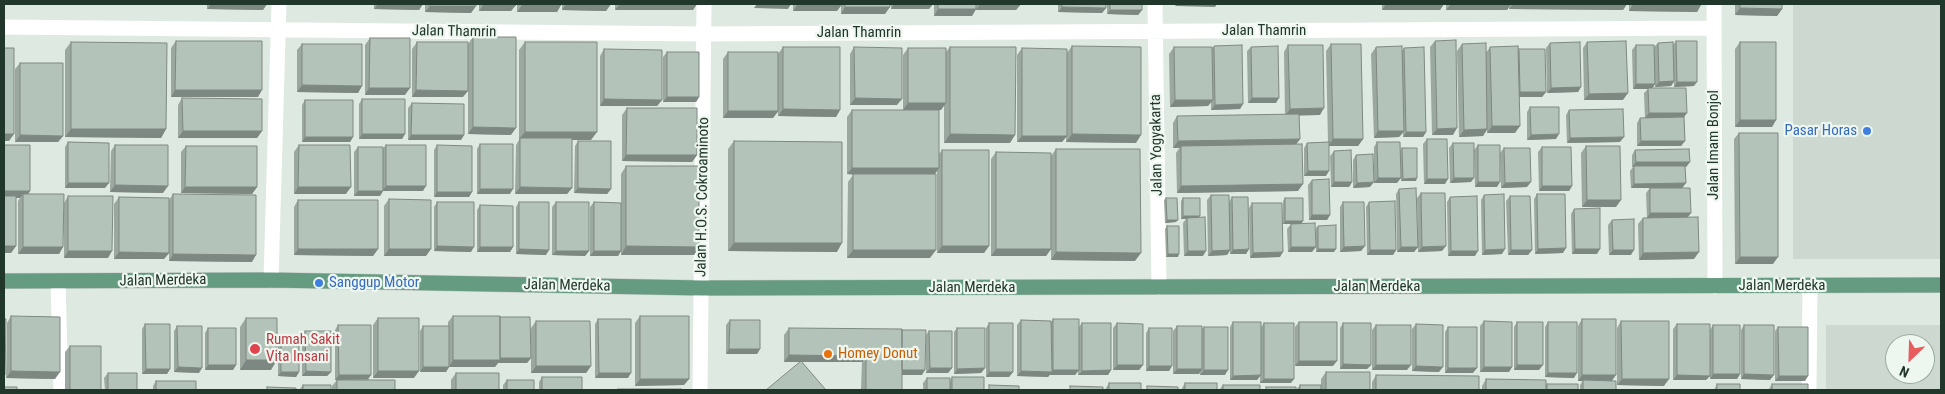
<!DOCTYPE html>
<html>
<head>
<meta charset="utf-8">
<style>
  body { margin:0 }
  #map { position:relative; width:1945px; height:394px; overflow:hidden; background:#dee9e1; font-family:"Roboto Condensed",sans-serif }
  canvas { display:block }
  .frame { position:absolute; inset:0; border:5px solid #21372b; pointer-events:none }
  .north { position:absolute; left:1885px; top:334px; width:50px; height:50px; box-sizing:border-box; background:#eef6f0; border:1px solid #9caaa1; border-radius:50%; rotate:204deg; font-size:14px; font-weight:700; line-height:20px; text-align:center; color:#21372b }
  .north::after { content:''; display:block; margin:auto; width:18px; height:22px; background:#e95c5d; clip-path:polygon(50% 0,100% 100%,50% 72%,0 100%) }
</style>
</head>
<body>
<div id="map">
<canvas width="1945" height="394"></canvas>
<div class="frame"></div>
<div class="north">N</div>
</div>
<script>
const ctx = document.querySelector('canvas').getContext('2d');
ctx.lineJoin = 'round';
function paint(path, color) {
  ctx.fillStyle = color;
  ctx.fill(path, 'evenodd');
}
function toPath(rows) {
  const path = new Path2D();
  for (const r of rows) {
    path.moveTo(r[0], r[1]);
    for (let i = 2; i < r.length; i += 2) path.lineTo(r[i], r[i + 1]);
  }
  return path;
}
function trace(path, color, width, dash) {
  ctx.strokeStyle = color;
  ctx.lineWidth = width;
  ctx.lineCap = dash ? 'butt' : 'round';
  ctx.setLineDash(dash || []);
  ctx.stroke(path);
}
function label(font, color, halo, rows, align = 'center') {
  ctx.font = font + ' "Roboto Condensed",sans-serif';
  ctx.lineWidth = 4.5;
  ctx.setLineDash([]);
  ctx.textBaseline = 'middle';
  ctx.strokeStyle = halo;
  ctx.fillStyle = color;
  for (const [text, x, y, turn = 0] of rows) {
    ctx.save();
    ctx.translate(x, y);
    ctx.rotate((+turn || 0) * Math.PI / 180);
    ctx.textAlign = isNaN(turn) ? turn : align;
    if (halo) ctx.strokeText(text, 0, 0);
    ctx.fillText(text, 0, 0);
    ctx.restore();
  }
}
paint(toPath([
  [1793,4,1941,4,1941,259,1793,259],
  [1826,325,1941,325,1941,390,1826,390],
  [1895,344,1925,344,1925,374,1895,374]
]), '#ccd8d0');
const major = toPath([
  [4,281,271,280,702,288,1941,285]
]);
trace(major, '#c1c7c4', 16);
trace(toPath([
  [1155,4,1159,287],
  [1714,4,1715,286],
  [4,27,704,34,1714,28],
  [271,280,279,4],
  [58,282,61,390],
  [700,390,704,4],
  [1809,390,1810,286]
]), '#fff', 15);
trace(major, '#659b80', 15);
paint(toPath([
  [207,4,267,4,263,10,207,9],
  [374,4,423,4,419,10,374,9],
  [425,4,476,4,476,6,471,13,425,12],
  [479,4,516,4,516,5,511,11,479,11],
  [517,4,561,4,561,5,557,12,517,12],
  [562,4,611,4,606,11,562,10],
  [615,4,697,4,693,10,615,10],
  [793,4,890,4,885,14,841,14,841,6,837,11,793,11],
  [891,4,933,4,929,9,891,9],
  [934,4,976,4,976,9,972,16,934,16],
  [976,4,1021,4,1016,10,976,10],
  [1058,4,1106,4,1106,8,1102,13,1058,12],
  [1107,4,1142,4,1142,10,1138,15,1107,14],
  [1382,4,1444,4,1440,10,1382,10],
  [1446,4,1627,4,1623,10,1509,9,1509,7,1507,10,1446,10],
  [1629,4,1701,4,1697,12,1629,11],
  [1735,4,1782,4,1782,9,1777,16,1735,15],
  [473,37,511,135,468,134,468,44],
  [370,38,405,95,365,95,365,45],
  [176,41,258,97,171,97,171,48],
  [1435,41,1453,135,1432,135,1430,47],
  [1676,41,1694,86,1674,87,1674,82,1671,86,1655,87,1655,84,1652,88,1687,113,1684,117,1685,141,1681,146,1637,146,1637,123,1640,118,1645,118,1644,93,1648,89,1633,89,1632,50,1636,45,1654,47,1658,43,1673,45],
  [71,42,166,129,161,138,65,137,65,50],
  [417,42,463,97,412,97,412,49],
  [525,42,591,140,572,140,572,188,567,194,515,194,516,145,519,140,519,50],
  [1587,42,1623,100,1584,100,1583,48],
  [1740,42,1776,120,1772,127,1735,127,1735,49],
  [1550,43,1581,87,1578,92,1547,93,1546,48],
  [302,44,362,86,358,93,297,92,297,50],
  [1331,44,1363,139,1358,146,1329,146,1326,176,1304,176,1304,148,1307,143,1328,142,1326,51],
  [1462,44,1486,53,1490,47,1518,50,1546,92,1542,97,1519,97,1515,133,1487,133,1487,130,1483,136,1459,137,1457,51],
  [1288,45,1320,115,1299,115,1300,139,1296,144,1298,191,1177,193,1176,153,1180,147,1173,148,1173,123,1177,116,1285,115,1284,52],
  [1072,46,1136,143,1066,142,1066,137,1062,142,1017,142,1017,55,1022,48,1067,53],
  [1214,46,1243,104,1240,109,1211,110,1211,102,1208,106,1170,107,1169,54,1174,47,1212,48],
  [783,47,840,110,836,117,778,116,778,112,773,118,723,118,723,59,728,52,778,54],
  [854,47,897,105,850,105,850,54],
  [950,47,1010,143,944,143,944,105,941,110,903,110,903,55,908,48,946,52],
  [1251,47,1276,103,1248,103,1247,51],
  [1376,47,1402,51,1404,48,1426,132,1423,137,1403,137,1403,133,1399,137,1374,138,1371,54],
  [604,49,662,100,657,106,600,106,600,56],
  [667,52,699,97,696,102,663,102,663,57],
  [20,63,63,136,58,142,15,142,15,69],
  [182,98,262,131,257,138,178,138,178,105],
  [362,99,405,134,402,139,359,139,359,104],
  [305,100,353,137,350,142,302,142,302,105],
  [412,103,464,135,461,140,408,140,408,108],
  [1530,107,1556,139,1527,140,1527,112],
  [627,108,697,155,692,162,622,161,622,115],
  [852,110,939,154,942,150,989,246,984,253,937,253,937,171,935,174,930,258,847,258,848,182,853,175,847,174,847,117],
  [1569,110,1620,142,1567,143,1566,115],
  [1739,133,1773,264,1735,264,1734,139],
  [1427,139,1445,184,1424,184,1423,144],
  [578,141,611,189,607,194,574,193,575,146],
  [734,141,837,252,728,251,728,149],
  [68,142,105,188,65,188,65,147],
  [1377,142,1397,183,1374,183,1374,147],
  [1453,143,1471,182,1450,183,1449,148],
  [480,144,510,194,477,194,477,149],
  [4,145,28,194,63,247,59,254,18,254,18,201,20,198,16,198,16,246,11,253],
  [115,145,163,193,110,192,111,151],
  [299,145,346,194,294,194,294,152],
  [386,145,423,191,383,191,380,196,354,196,354,152,358,147,383,148],
  [437,145,472,192,469,197,434,197,434,150],
  [1478,145,1497,187,1475,187,1474,150],
  [186,146,257,187,252,194,181,193,181,152],
  [1586,146,1616,207,1582,207,1581,153],
  [1542,147,1572,186,1569,191,1539,191,1538,152],
  [1402,148,1416,181,1401,181,1400,151],
  [1504,148,1527,187,1501,188,1500,153],
  [1056,149,1135,261,1051,260,1051,249,1046,256,991,256,991,159,996,152,1051,156],
  [1635,150,1690,162,1686,167,1685,167,1686,183,1682,188,1631,188,1630,171,1633,167,1632,167,1632,155],
  [1334,151,1352,182,1349,187,1331,187,1330,156],
  [1356,155,1370,187,1353,188,1353,160],
  [626,166,699,247,694,255,621,255,621,251,618,256,590,256,590,207,594,202,621,203,621,174],
  [1312,180,1330,215,1327,220,1309,220,1308,185],
  [1650,188,1688,217,1694,259,1639,260,1638,224,1643,218,1647,218,1646,193],
  [1399,189,1418,247,1414,252,1397,252,1396,194],
  [1421,193,1442,251,1418,252,1417,198],
  [173,194,252,262,169,261,169,253,164,259,114,259,114,204,119,197,169,200],
  [1537,194,1563,253,1535,254,1534,199],
  [1211,195,1229,202,1232,197,1249,249,1246,254,1230,254,1230,251,1227,255,1208,256,1207,200],
  [1484,195,1502,254,1482,255,1481,200],
  [68,196,108,258,64,258,64,203],
  [1510,196,1532,250,1528,255,1508,255,1506,201],
  [1450,197,1475,256,1448,256,1447,202],
  [1166,198,1176,222,1165,223,1164,200],
  [1183,198,1199,217,1203,256,1184,256,1183,223,1186,219,1181,219,1181,201],
  [1285,198,1303,221,1301,224,1312,252,1288,252,1287,229,1291,224,1283,224,1283,201],
  [389,199,426,256,384,256,384,206],
  [298,200,378,249,373,256,294,255,294,207],
  [437,202,471,252,434,251,434,207],
  [519,202,546,255,516,254,516,207],
  [556,202,589,251,585,256,552,255,552,207],
  [1343,202,1365,246,1361,251,1340,252,1340,207],
  [1369,202,1396,250,1393,255,1367,255,1366,207],
  [1252,203,1280,257,1250,258,1249,208],
  [480,205,513,247,510,252,477,252,477,210],
  [1574,209,1597,254,1572,254,1571,214],
  [1612,220,1631,255,1609,255,1608,225],
  [1167,226,1178,257,1166,257,1165,229],
  [1318,226,1334,252,1316,252,1316,228],
  [11,316,55,379,6,378,7,323],
  [453,316,500,317,531,358,527,363,498,363,495,367,449,367,446,372,420,372,420,331,423,326,448,326,448,322],
  [640,316,689,379,684,385,635,386,635,323],
  [246,318,271,370,240,370,240,327],
  [378,318,414,378,373,378,373,325],
  [598,319,628,378,595,378,595,324],
  [1053,319,1079,327,1082,323,1111,370,1108,375,1078,375,1078,371,1075,375,1050,375,1050,374,1048,377,1017,376,1017,325,1021,320,1051,322],
  [1582,319,1611,381,1616,390,1580,390,1580,385,1583,381,1578,381,1578,326],
  [730,320,760,349,757,354,726,354,726,325],
  [536,321,591,366,586,373,531,373,531,328],
  [1484,321,1512,367,1509,372,1480,372,1480,326],
  [1621,321,1664,386,1617,385,1617,328],
  [1233,322,1261,327,1264,323,1291,383,1260,383,1260,376,1257,380,1230,380,1230,327],
  [1299,322,1333,366,1295,366,1295,327],
  [1517,322,1539,370,1514,370,1514,327],
  [1548,322,1574,378,1545,377,1545,327],
  [989,323,1013,372,1009,377,986,377,986,328],
  [1117,323,1143,365,1139,370,1113,370,1113,328],
  [1343,323,1371,365,1367,369,1340,369,1340,328],
  [145,324,170,369,167,374,142,374,142,329],
  [1416,324,1439,372,1412,371,1412,329],
  [1677,324,1710,376,1706,380,1673,380,1673,329],
  [338,325,371,375,368,379,395,390,332,390,332,386,337,380,335,380,335,330],
  [1376,325,1407,370,1372,370,1372,330],
  [1713,325,1740,374,1737,379,1710,379,1710,330],
  [1744,325,1770,380,1741,379,1741,330],
  [177,326,199,373,174,372,174,331],
  [1177,326,1202,329,1204,327,1225,375,1200,375,1200,372,1199,374,1173,374,1173,331],
  [1448,327,1473,373,1445,373,1445,332],
  [1778,327,1805,381,1775,381,1775,331],
  [208,328,236,365,233,370,205,370,205,333],
  [789,328,922,375,902,375,902,390,861,390,862,362,784,362,784,335],
  [957,328,985,368,981,373,954,374,954,332],
  [1149,328,1172,366,1169,371,1146,371,1146,333],
  [305,331,331,372,327,376,302,376,302,336],
  [929,331,952,368,948,373,926,373,926,335],
  [281,336,299,372,296,377,278,376,278,341],
  [70,346,101,390,65,390,65,352],
  [1326,372,1370,390,1296,390,1300,385,1321,385,1321,379],
  [108,373,137,390,105,390,104,378],
  [456,373,499,390,451,390,451,380],
  [1376,375,1479,390,1372,390,1372,382],
  [542,377,582,390,539,390,539,382],
  [952,377,984,390,923,390,923,383,927,378,950,381],
  [1486,379,1546,385,1547,384,1578,390,1482,390,1482,386],
  [507,380,534,390,503,390,503,385],
  [156,381,196,390,153,390,153,386],
  [1109,383,1141,390,1106,390,1106,388],
  [1185,383,1217,390,1182,390,1182,388],
  [1717,384,1740,390,1714,390],
  [1772,384,1808,390,1742,390,1769,390,1769,389],
  [303,385,331,390,299,390],
  [1223,385,1260,390,1219,390]
]), '#9ba89f');
paint(toPath([
  [158,4,203,4,201,5,157,5],
  [211,4,267,4,263,10,207,9],
  [378,4,423,4,419,10,374,9],
  [484,4,516,5,511,11,479,11],
  [566,4,611,4,606,11,562,10],
  [620,4,697,4,693,10,615,10],
  [757,4,791,4,788,9,754,8],
  [798,4,842,4,837,11,793,11],
  [894,4,933,4,929,9,891,9],
  [980,4,1021,4,1016,10,976,10],
  [1177,4,1217,4,1215,7,1175,6],
  [1239,4,1372,4,1371,5,1238,5],
  [1386,4,1444,4,1440,10,1382,10],
  [1451,4,1511,4,1507,10,1446,10],
  [1513,4,1627,4,1623,10,1509,9],
  [1633,4,1701,5,1697,12,1629,11],
  [522,5,561,5,557,12,517,12],
  [430,6,476,6,471,13,425,12],
  [845,7,890,7,885,14,841,14],
  [1062,7,1106,8,1102,13,1058,12],
  [1740,8,1782,9,1777,16,1735,15],
  [938,9,976,9,972,16,934,16],
  [1110,10,1142,10,1138,15,1107,14],
  [1674,81,1671,86,1655,87,1659,82],
  [1677,82,1697,82,1694,86,1674,87],
  [1636,84,1655,84,1652,89,1633,89],
  [302,85,362,86,358,93,297,92],
  [1581,87,1578,92,1547,93,1551,88],
  [369,88,410,88,405,95,365,95],
  [175,90,262,90,258,97,171,97],
  [416,90,468,91,463,97,412,97],
  [1520,92,1546,92,1542,97,1517,97],
  [1628,93,1623,100,1584,100,1589,94],
  [667,97,699,97,696,102,663,102],
  [855,98,902,99,897,105,850,105],
  [1252,98,1279,98,1276,103,1248,103],
  [604,99,662,100,657,106,600,106],
  [1175,100,1213,100,1208,106,1170,107],
  [908,103,946,103,941,110,903,110],
  [1243,104,1240,109,1211,110,1215,105],
  [1324,108,1320,115,1285,116,1290,109],
  [783,109,840,110,836,117,778,116],
  [728,111,778,111,773,118,723,118],
  [1649,113,1687,113,1683,118,1645,118],
  [1740,120,1776,120,1772,127,1735,127],
  [1492,126,1520,126,1515,133,1487,133],
  [473,127,516,128,511,135,468,134],
  [1457,128,1453,135,1432,135,1437,129],
  [71,129,166,129,161,138,65,137],
  [1487,129,1483,136,1459,137,1464,130],
  [183,131,262,131,257,138,178,138],
  [1378,131,1404,131,1399,137,1374,138],
  [525,132,597,132,591,140,520,140,520,138],
  [1406,132,1426,132,1423,137,1403,137],
  [4,134,14,134,9,141,4,141],
  [362,134,405,134,402,139,359,139],
  [950,134,1015,135,1010,143,944,143],
  [1072,134,1141,135,1136,143,1066,142],
  [1559,134,1556,139,1527,140,1531,135],
  [20,135,63,136,58,142,15,142],
  [411,135,464,135,461,140,408,140],
  [1022,136,1067,136,1062,142,1017,142],
  [305,137,353,137,350,142,302,142],
  [1624,137,1620,142,1567,143,1570,138],
  [1300,139,1295,146,1173,148,1178,141],
  [1333,139,1363,139,1358,146,1328,146],
  [1641,141,1685,141,1681,146,1637,146],
  [626,155,697,155,692,162,622,161],
  [1636,162,1690,162,1686,167,1634,167,1634,166,1632,167],
  [852,168,939,168,934,175,847,174],
  [1308,171,1329,171,1326,176,1304,176],
  [1378,178,1401,178,1397,183,1374,183],
  [1417,178,1416,181,1401,181,1403,179],
  [1454,178,1474,178,1471,182,1450,183],
  [1427,179,1448,179,1445,184,1424,184],
  [1334,182,1352,182,1349,187,1331,187],
  [1374,182,1370,187,1353,188,1357,183],
  [1478,182,1500,182,1497,187,1475,187],
  [1531,182,1527,187,1501,188,1505,183],
  [68,183,109,183,105,188,65,188],
  [1686,183,1682,188,1631,188,1634,184],
  [1303,184,1298,191,1177,193,1181,186],
  [115,185,168,186,163,193,110,192],
  [386,186,426,186,423,191,382,191],
  [1542,186,1572,186,1569,191,1539,191],
  [185,187,257,187,252,194,181,193],
  [298,187,351,187,346,194,294,194],
  [520,187,572,188,567,194,515,194],
  [578,188,611,189,607,194,574,193],
  [480,189,513,189,510,194,477,194],
  [4,191,30,191,26,198,23,194,20,198,4,198],
  [358,191,383,191,380,196,354,196],
  [437,192,472,192,469,197,434,197],
  [1587,200,1621,200,1616,207,1582,207],
  [1650,213,1691,213,1688,217,1647,218],
  [1312,215,1330,215,1327,220,1309,220],
  [1183,216,1200,216,1198,218,1181,219],
  [1167,220,1178,220,1176,222,1165,223],
  [1285,221,1303,221,1301,224,1283,224],
  [734,243,842,243,837,252,728,251],
  [4,246,16,246,11,253,4,253],
  [437,246,474,247,471,252,434,251],
  [626,246,699,247,694,255,621,255],
  [942,246,989,246,984,253,937,253],
  [1365,246,1361,251,1340,252,1344,247],
  [1446,246,1442,251,1418,252,1422,247],
  [23,247,63,247,59,254,18,254],
  [480,247,513,247,510,252,477,252],
  [1291,247,1316,247,1312,252,1288,252],
  [1401,247,1418,247,1414,252,1397,252],
  [1566,248,1563,253,1535,254,1538,249],
  [298,249,378,249,373,256,294,255],
  [389,249,431,249,426,256,384,256],
  [519,249,549,250,546,255,516,254],
  [996,249,1051,249,1046,256,991,256],
  [1249,249,1246,254,1230,254,1233,250],
  [1318,249,1336,249,1334,252,1316,252],
  [1505,249,1502,254,1482,255,1485,250],
  [1575,249,1600,249,1597,254,1572,254],
  [853,250,936,250,930,258,847,258],
  [1230,250,1227,255,1208,256,1212,251],
  [1370,250,1396,250,1393,255,1367,255],
  [1511,250,1532,250,1528,255,1508,255],
  [1613,250,1634,250,1631,255,1609,255],
  [68,251,112,251,108,258,64,258],
  [556,251,589,251,585,256,552,255],
  [594,251,621,251,618,256,590,256],
  [1188,251,1206,251,1203,256,1184,256],
  [1451,251,1478,251,1475,256,1448,256],
  [119,252,169,253,164,259,114,259],
  [1056,252,1141,253,1135,261,1051,260],
  [1283,252,1280,257,1250,258,1253,253],
  [1699,252,1694,259,1639,260,1643,253],
  [173,254,256,255,252,262,169,261],
  [1168,254,1179,254,1178,257,1166,257],
  [1740,257,1778,257,1773,264,1735,264],
  [729,349,760,349,757,354,726,354],
  [789,355,866,356,862,362,784,362],
  [500,358,531,358,527,363,498,363,495,367,449,367,453,360],
  [246,360,277,360,271,370,240,370],
  [1299,361,1337,361,1333,366,1295,366],
  [1343,364,1371,365,1367,369,1340,369],
  [208,365,236,365,233,370,205,370],
  [1117,365,1143,365,1139,370,1113,370],
  [1376,365,1411,365,1407,370,1372,370],
  [1517,365,1543,365,1539,370,1514,370],
  [536,366,591,366,586,373,531,373],
  [1149,366,1172,366,1169,371,1146,371],
  [1416,366,1443,367,1439,372,1412,371],
  [178,367,202,368,199,373,174,372],
  [423,367,449,367,446,372,420,372],
  [1484,367,1512,367,1509,372,1480,372],
  [930,368,952,368,948,373,926,373],
  [985,368,981,373,954,374,957,369],
  [1448,368,1477,368,1473,373,1445,373],
  [146,369,170,369,167,374,142,374],
  [1177,369,1202,369,1199,374,1173,374],
  [902,370,925,370,922,375,898,375],
  [1053,370,1079,370,1075,375,1050,375],
  [1111,370,1108,375,1078,375,1082,371],
  [1204,370,1228,370,1225,375,1200,375],
  [11,371,60,372,55,379,6,378],
  [306,371,331,372,327,376,302,376],
  [378,371,419,371,414,378,373,378],
  [1021,371,1052,372,1048,377,1017,376],
  [281,372,299,372,296,377,278,376],
  [989,372,1013,372,1009,377,986,377],
  [599,373,631,373,628,378,595,378],
  [1548,373,1577,373,1574,378,1545,377],
  [1713,374,1740,374,1737,379,1710,379],
  [1744,374,1774,375,1770,380,1741,379],
  [339,375,371,375,368,379,335,380],
  [1261,375,1257,380,1230,380,1233,376],
  [1582,375,1616,375,1611,382,1578,381],
  [1677,375,1710,376,1706,380,1673,380],
  [1779,376,1808,376,1805,381,1775,381],
  [640,379,689,379,684,385,635,386],
  [1264,379,1294,379,1291,383,1260,383],
  [1622,379,1669,379,1664,386,1617,385]
]), '#7e8882');
const building = toPath([
  [430,4,476,4,476,6,430,6,430,4],
  [484,4,516,4,516,5,484,4],
  [522,4,561,4,561,5,522,5,522,4],
  [845,4,890,4,890,7,845,7,845,4],
  [938,4,976,4,976,9,938,9,938,4],
  [1062,4,1106,4,1106,8,1062,7,1062,4],
  [1110,4,1142,4,1142,10,1110,10,1110,4],
  [1633,4,1701,4,1701,5,1633,4],
  [1740,4,1782,4,1782,9,1740,8,1740,4],
  [473,37,516,37,516,128,473,127,473,37],
  [370,38,410,38,410,88,369,88,370,38],
  [1456,40,1457,128,1437,129,1435,41,1456,40],
  [176,41,262,41,262,90,175,90,176,41],
  [1626,41,1628,93,1589,94,1587,42,1626,41],
  [1676,41,1697,41,1697,82,1677,82,1676,41],
  [71,42,167,43,166,129,71,129,71,42],
  [417,42,468,42,468,91,416,90,417,42],
  [525,42,597,42,597,132,525,132,525,42],
  [1580,42,1581,87,1551,88,1550,43,1580,42],
  [1673,42,1674,81,1659,82,1658,43,1673,42],
  [1740,42,1776,42,1776,120,1740,120,1740,42],
  [1486,43,1487,129,1464,130,1462,44,1486,43],
  [302,44,362,44,362,86,302,85,302,44],
  [1331,44,1361,44,1363,139,1333,139,1331,44],
  [1242,45,1243,104,1215,105,1214,46,1242,45],
  [1288,45,1323,45,1324,108,1290,109,1288,45],
  [1636,45,1654,45,1655,84,1636,84,1636,45],
  [1072,46,1141,47,1141,135,1072,134,1072,46],
  [1278,46,1279,98,1252,98,1251,47,1278,46],
  [1402,46,1404,131,1378,131,1376,47,1402,46],
  [1518,46,1520,126,1492,126,1490,47,1518,46],
  [783,47,840,47,840,110,783,109,783,47],
  [854,47,902,48,902,99,855,98,854,47],
  [950,47,1016,47,1015,135,950,134,950,47],
  [1174,47,1212,47,1213,100,1175,100,1174,47],
  [1424,47,1426,132,1406,132,1404,48,1424,47],
  [4,48,14,48,14,134,4,134,4,48],
  [908,48,946,48,946,103,908,103,908,48],
  [1022,48,1067,49,1067,136,1022,136,1022,48],
  [604,49,662,50,662,100,604,99,604,49],
  [1519,49,1545,49,1546,92,1520,92,1519,49],
  [667,52,699,52,699,97,667,97,667,52],
  [728,52,778,52,778,111,728,111,728,52],
  [20,63,63,63,63,136,20,135,20,63],
  [1648,88,1686,88,1687,113,1649,113,1648,88],
  [182,98,262,99,262,131,183,131,182,98],
  [362,99,405,99,405,134,362,134,362,99],
  [305,100,353,100,353,137,305,137,305,100],
  [412,103,464,104,464,135,411,135,412,103],
  [1530,107,1559,107,1559,134,1531,135,1530,107],
  [627,108,697,108,697,155,626,155,627,108],
  [1623,109,1624,137,1570,138,1569,110,1623,109],
  [852,110,939,110,939,168,852,168,852,110],
  [1299,114,1300,139,1178,141,1177,116,1299,114],
  [1684,117,1685,141,1641,141,1640,118,1684,117],
  [1739,133,1778,133,1778,257,1740,257,1739,133],
  [520,138,572,138,572,188,520,187,520,138],
  [1427,139,1447,139,1448,179,1427,179,1427,139],
  [578,141,611,141,611,189,578,188,578,141],
  [734,141,842,142,842,243,734,243,734,141],
  [68,142,109,143,109,183,68,183,68,142],
  [1329,142,1329,171,1308,171,1307,143,1329,142],
  [1377,142,1400,142,1401,178,1378,178,1377,142],
  [1453,143,1474,143,1474,178,1454,178,1453,143],
  [480,144,513,144,513,189,480,189,480,144],
  [1302,144,1303,184,1181,186,1181,146,1302,144],
  [4,145,30,145,30,191,4,191,4,145],
  [115,145,168,145,168,186,115,185,115,145],
  [299,145,350,145,351,187,298,187,299,145],
  [386,145,426,145,426,186,386,186,386,145],
  [437,145,472,146,472,192,437,192,437,145],
  [1478,145,1500,145,1500,182,1478,182,1478,145],
  [186,146,257,146,257,187,185,187,186,146],
  [1586,146,1620,146,1621,200,1587,200,1586,146],
  [358,147,383,147,383,191,358,191,358,147],
  [1542,147,1571,147,1572,186,1542,186,1542,147],
  [1402,148,1417,148,1417,178,1403,179,1402,148],
  [1504,148,1530,148,1531,182,1505,183,1504,148],
  [1056,149,1140,149,1141,253,1056,252,1056,149],
  [1689,149,1690,162,1636,162,1635,150,1689,149],
  [942,150,989,150,989,246,942,246,942,150],
  [1351,150,1352,182,1334,182,1334,151,1351,150],
  [996,152,1051,153,1051,249,996,249,996,152],
  [1373,154,1374,182,1357,183,1356,155,1373,154],
  [626,166,699,166,699,247,626,246,626,166],
  [1634,166,1685,166,1686,183,1634,184,1634,166],
  [853,174,936,174,936,250,853,250,853,174],
  [1329,179,1330,215,1312,215,1312,180,1329,179],
  [1416,188,1418,247,1401,247,1399,189,1416,188],
  [1650,188,1690,188,1691,213,1650,213,1650,188],
  [1421,193,1445,193,1446,246,1422,247,1421,193],
  [23,194,64,194,63,247,23,247,23,194],
  [173,194,256,195,256,255,173,254,173,194],
  [1504,194,1505,249,1485,250,1484,195,1504,194],
  [1537,194,1565,194,1566,248,1538,249,1537,194],
  [1211,195,1229,195,1230,250,1212,251,1211,195],
  [4,196,16,196,16,246,4,246,4,196],
  [68,196,113,196,112,251,68,251,68,196],
  [1477,196,1478,251,1451,251,1450,197,1477,196],
  [1510,196,1530,196,1532,250,1511,250,1510,196],
  [119,197,169,198,169,253,119,252,119,197],
  [1232,197,1248,197,1249,249,1233,250,1232,197],
  [1166,198,1177,198,1178,220,1167,220,1166,198],
  [1183,198,1200,198,1200,216,1183,216,1183,198],
  [1285,198,1303,198,1303,221,1285,221,1285,198],
  [389,199,431,200,431,249,389,249,389,199],
  [298,200,378,200,378,249,298,249,298,200],
  [1395,201,1396,250,1370,250,1369,202,1395,201],
  [437,202,474,202,474,247,437,246,437,202],
  [519,202,549,202,549,250,519,249,519,202],
  [556,202,589,202,589,251,556,251,556,202],
  [594,202,621,203,621,251,594,251,594,202],
  [1343,202,1364,202,1365,246,1344,247,1343,202],
  [1252,203,1282,203,1283,252,1253,253,1252,203],
  [480,205,513,206,513,247,480,247,480,205],
  [1600,208,1600,249,1575,249,1574,209,1600,208],
  [1205,217,1206,251,1188,251,1187,218,1205,217],
  [1698,217,1699,252,1643,253,1643,218,1698,217],
  [1634,219,1634,250,1613,250,1612,220,1634,219],
  [1315,223,1316,247,1291,247,1291,224,1315,223],
  [1336,225,1336,249,1318,249,1318,226,1336,225],
  [1167,226,1179,226,1179,254,1168,254,1167,226],
  [11,316,60,317,60,372,11,371,11,316],
  [453,316,500,316,500,360,453,360,453,316],
  [640,316,689,316,689,379,640,379,640,316],
  [500,317,530,317,531,358,500,358,500,317],
  [246,318,277,318,277,360,246,360,246,318],
  [378,318,419,318,419,371,378,371,378,318],
  [4,319,6,319,5,375,4,375,4,319],
  [598,319,631,319,631,373,599,373,598,319],
  [1053,319,1079,319,1079,370,1053,370,1053,319],
  [1582,319,1616,319,1616,375,1582,375,1582,319],
  [730,320,760,320,760,349,729,349,730,320],
  [1021,320,1051,321,1052,372,1021,371,1021,320],
  [536,321,590,321,591,366,536,366,536,321],
  [1484,321,1512,322,1512,367,1484,367,1484,321],
  [1621,321,1669,321,1669,379,1622,379,1621,321],
  [1233,322,1261,322,1261,375,1233,376,1233,322],
  [1299,322,1337,322,1337,361,1299,361,1299,322],
  [1517,322,1543,322,1543,365,1517,365,1517,322],
  [1548,322,1577,322,1577,373,1548,373,1548,322],
  [989,323,1013,323,1013,372,989,372,989,323],
  [1082,323,1111,323,1111,370,1082,371,1082,323],
  [1117,323,1143,324,1143,365,1117,365,1117,323],
  [1264,323,1294,323,1294,379,1264,379,1264,323],
  [1343,323,1371,323,1371,365,1343,364,1343,323],
  [145,324,170,324,170,369,146,369,145,324],
  [1416,324,1443,325,1443,367,1416,366,1416,324],
  [1677,324,1710,324,1710,376,1677,375,1677,324],
  [338,325,371,325,371,375,339,375,338,325],
  [1376,325,1411,325,1411,365,1376,365,1376,325],
  [1713,325,1740,325,1740,374,1713,374,1713,325],
  [1744,325,1774,325,1774,375,1744,374,1744,325],
  [177,326,202,326,202,368,178,367,177,326],
  [423,326,449,326,449,367,423,367,423,326],
  [1177,326,1202,326,1202,369,1177,369,1177,326],
  [1204,327,1228,327,1228,370,1204,370,1204,327],
  [1448,327,1477,327,1477,368,1448,368,1448,327],
  [1778,327,1808,327,1808,376,1779,376,1778,327],
  [208,328,236,328,236,365,208,365,208,328],
  [789,328,902,329,902,390,866,390,866,356,789,355,789,328],
  [957,328,985,328,985,368,957,369,957,328],
  [1149,328,1172,328,1172,366,1149,366,1149,328],
  [902,330,926,330,925,370,902,370,902,330],
  [305,331,331,331,331,372,306,371,305,331],
  [929,331,952,331,952,368,930,368,929,331],
  [281,336,299,336,299,372,281,372,281,336],
  [70,346,101,346,101,390,70,390,70,346],
  [801,361,826,390,766,390,801,361],
  [1326,372,1370,372,1370,390,1326,390,1326,372],
  [108,373,137,373,137,390,108,390,108,373],
  [456,373,499,373,499,390,456,390,456,373],
  [1376,375,1479,376,1479,390,1376,390,1376,375],
  [542,377,582,377,582,390,542,390,542,377],
  [952,377,984,377,984,390,952,390,952,377],
  [927,378,950,378,950,390,927,390,927,378],
  [1486,379,1546,380,1546,390,1486,390,1486,379],
  [337,380,395,380,395,390,337,390,337,380],
  [507,380,534,380,534,390,507,390,507,380],
  [1583,380,1616,381,1616,390,1583,390,1583,380],
  [156,381,196,381,196,390,156,390,156,381],
  [1109,383,1141,383,1141,390,1109,390,1109,383],
  [1185,383,1217,383,1217,390,1185,390,1185,383],
  [1547,384,1578,384,1578,390,1547,390,1547,384],
  [1717,384,1740,384,1740,390,1717,390,1717,384],
  [1772,384,1808,384,1808,390,1772,390,1772,384],
  [303,385,331,385,331,390,303,390,303,385],
  [989,385,1019,386,1019,390,989,390,989,385],
  [1223,385,1260,385,1260,390,1223,390,1223,385],
  [1300,385,1321,385,1321,390,1300,390,1300,385],
  [1070,386,1103,387,1103,390,1070,390,1070,386],
  [1147,386,1178,387,1178,390,1147,390,1147,386],
  [4,387,17,387,17,390,4,390,4,387],
  [267,387,296,388,296,390,267,390,267,387],
  [1266,387,1296,387,1296,390,1266,390,1266,387],
  [618,389,682,389,682,390,618,390,618,389]
]);
paint(building, '#b4c3b9');
trace(building, '#7e8882', 1);
for (const [x, y, r, color] of [
  [1867,131,5,"#3f7fe0"],
  [319,283,5,"#3f7fe0"],
  [255,349,6,"#e0444e"],
  [828,354,5,"#e8710a"]
]) {
  const dot = new Path2D();
  dot.arc(x, y, r, 0, 2 * Math.PI);
  ctx.fillStyle = color;
  ctx.fill(dot);
  trace(dot, '#eef6f0', 2);
}
label('15px', '#21372b', '#eef6f0', [
  ["Jalan Thamrin",1264,31],
  ["Jalan Thamrin",454,32,1],
  ["Jalan Thamrin",859,33],
  ["Jalan Yogyakarta",1157,145,-91],
  ["Jalan Imam Bonjol",1714,145,-90],
  ["Jalan H.O.S. Cokroaminoto",703,197,-89],
  ["Jalan Merdeka",163,281,-1],
  ["Jalan Merdeka",567,286,1],
  ["Jalan Merdeka",1782,286],
  ["Jalan Merdeka",1377,287],
  ["Jalan Merdeka",972,288]
]);
label('15px', '#366cbe', '#eef6f0', [
  ["Pasar Horas",1857,131],
  ["Sanggup Motor",329,283,"left"]
], 'right');
label('15px', '#be3a42', '#eef6f0', [
  ["Rumah Sakit",266,340],
  ["Vita Insani",266,357]
], 'left');
label('15px', '#c56008', '#eef6f0', [
  ["Homey Donut",838,354]
], 'left');
</script>
</body>
</html>
